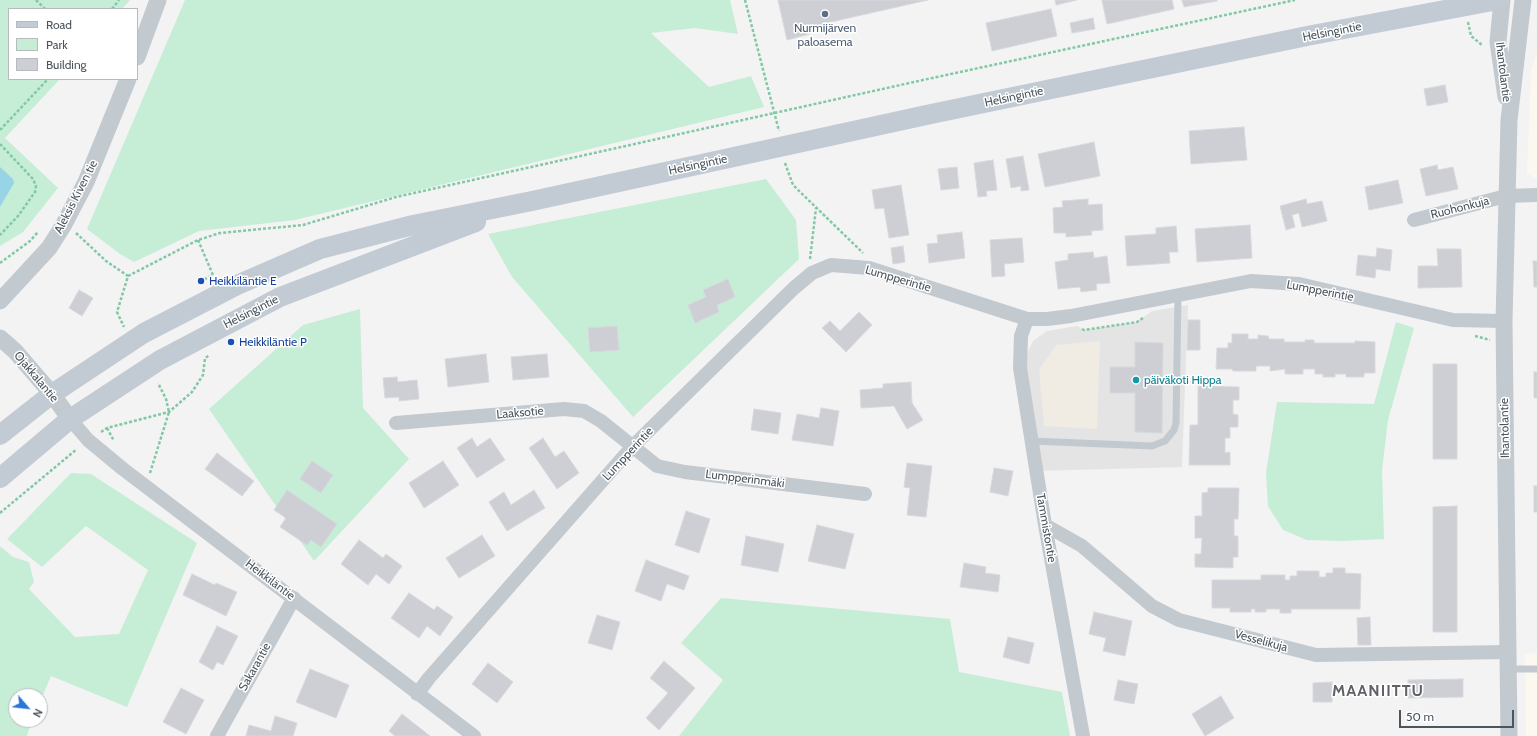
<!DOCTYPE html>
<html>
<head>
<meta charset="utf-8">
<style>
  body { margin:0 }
  #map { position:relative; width:1537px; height:736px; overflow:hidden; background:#f4f3f3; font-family:Cabin,sans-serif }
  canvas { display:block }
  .legend { position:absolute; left:8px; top:8px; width:130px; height:72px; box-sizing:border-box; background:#fff; border:1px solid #b7bbbf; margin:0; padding:5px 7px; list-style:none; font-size:12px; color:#4b555e }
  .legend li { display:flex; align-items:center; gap:8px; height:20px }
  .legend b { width:20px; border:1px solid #b7bbbf }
  .north { position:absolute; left:8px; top:688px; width:40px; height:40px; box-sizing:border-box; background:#fff; border:1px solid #b7bbbf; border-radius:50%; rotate:118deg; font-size:11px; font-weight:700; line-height:16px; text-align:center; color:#4b555e }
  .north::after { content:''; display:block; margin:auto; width:14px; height:18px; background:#2b75d6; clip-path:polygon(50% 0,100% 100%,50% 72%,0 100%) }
  .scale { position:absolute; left:1399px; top:710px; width:115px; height:18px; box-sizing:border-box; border:2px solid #4b555e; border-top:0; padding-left:5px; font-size:12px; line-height:14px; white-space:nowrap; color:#4b555e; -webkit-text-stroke:3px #fff; paint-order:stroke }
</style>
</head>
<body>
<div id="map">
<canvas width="1537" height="736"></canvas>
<ul class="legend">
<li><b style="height:5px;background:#c2cbd4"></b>Road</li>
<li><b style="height:11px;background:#c6edd5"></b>Park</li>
<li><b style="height:11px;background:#cdcfd4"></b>Building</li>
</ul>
<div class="north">N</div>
<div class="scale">50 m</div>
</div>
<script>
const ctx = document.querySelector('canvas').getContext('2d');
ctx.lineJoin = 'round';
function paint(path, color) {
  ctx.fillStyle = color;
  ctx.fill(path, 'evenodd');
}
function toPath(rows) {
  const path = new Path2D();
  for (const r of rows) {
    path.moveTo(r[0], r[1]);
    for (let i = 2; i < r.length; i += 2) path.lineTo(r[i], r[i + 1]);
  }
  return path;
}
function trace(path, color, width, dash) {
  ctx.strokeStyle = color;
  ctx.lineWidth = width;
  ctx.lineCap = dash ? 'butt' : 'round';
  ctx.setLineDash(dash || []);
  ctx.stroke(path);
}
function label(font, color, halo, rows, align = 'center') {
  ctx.font = font + ' Cabin,sans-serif';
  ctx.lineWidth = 3;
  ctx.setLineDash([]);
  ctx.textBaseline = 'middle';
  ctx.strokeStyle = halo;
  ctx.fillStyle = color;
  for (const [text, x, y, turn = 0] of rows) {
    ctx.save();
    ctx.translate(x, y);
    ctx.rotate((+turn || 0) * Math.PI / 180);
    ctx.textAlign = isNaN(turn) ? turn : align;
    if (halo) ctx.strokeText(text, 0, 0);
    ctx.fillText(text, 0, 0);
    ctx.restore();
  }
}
paint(toPath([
  [1537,52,1537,180,1527,173,1531,72],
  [1537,653,1537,736,1526,736,1525,654]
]), '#fcf8ef');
paint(toPath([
  [1188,305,1182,467,1036,471,1020,368,1033,341,1047,331,1077,326,1084,330,1137,322,1152,311]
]), '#e5e4e4');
paint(toPath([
  [0,0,130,0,122,9,9,9,9,79,60,79,5,138,58,188,23,232,0,246],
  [185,0,730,0,738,34,695,28,651,33,709,87,751,76,764,107,295,220,199,231,134,262,120,254,87,229],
  [766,179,796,220,799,259,633,417,512,277,488,234],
  [360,309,363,408,409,459,314,561,209,409,303,325],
  [1396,322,1414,328,1388,420,1382,471,1384,539,1341,541,1307,540,1283,530,1268,506,1266,473,1277,402,1374,404],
  [71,473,91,474,197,543,127,707,51,676,40,702,40,696,16,696,16,720,32,720,27,736,0,736,0,546,13,557,29,562,34,582,29,589,75,637,119,634,148,570,86,526,42,567,7,539],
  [721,598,950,619,959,672,1062,692,1070,736,679,736,723,680,681,643]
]), '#c6edd5');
paint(toPath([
  [1100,341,1097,429,1044,426,1039,370,1056,345]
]), '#f0ece3');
paint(toPath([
  [0,167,13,179,14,183,0,207]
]), '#97d5e6');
const building = toPath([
  [778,0,928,0,809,27,810,34,787,40,778,0],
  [1055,0,1077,0,1056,5,1055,0],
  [1102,0,1172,0,1174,9,1107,24,1102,0],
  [1182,0,1217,0,1217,1,1184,7,1182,0],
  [1051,9,1057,36,992,51,986,23,1051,9],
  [1093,18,1095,29,1072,33,1070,23,1093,18],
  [1445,85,1448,102,1427,106,1424,89,1445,85],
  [1244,127,1247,160,1191,164,1189,131,1244,127],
  [1094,142,1100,176,1045,187,1038,154,1094,142],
  [1023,156,1029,190,1021,191,1021,186,1011,188,1006,159,1023,156],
  [993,160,997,190,986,191,987,196,978,197,974,163,993,160],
  [1437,165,1438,170,1453,167,1458,189,1426,196,1420,169,1437,165],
  [957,167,959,188,941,190,938,169,957,167],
  [1398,180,1403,203,1369,210,1365,187,1398,180],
  [901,185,909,235,889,238,884,208,875,209,872,190,901,185],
  [1088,199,1088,205,1102,204,1103,230,1091,231,1092,235,1066,237,1066,233,1054,233,1053,208,1063,207,1062,201,1088,199],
  [1306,199,1307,204,1322,201,1327,221,1302,227,1299,213,1292,215,1295,227,1286,230,1280,206,1306,199],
  [1250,225,1252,258,1197,262,1195,229,1250,225],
  [1176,226,1178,252,1169,252,1170,263,1127,266,1125,236,1156,234,1156,228,1176,226],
  [962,232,965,258,929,263,927,244,938,243,937,235,962,232],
  [1022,238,1024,262,1004,264,1005,276,992,277,990,240,1022,238],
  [903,246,905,262,893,264,891,248,903,246],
  [1377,248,1392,250,1390,271,1376,269,1375,278,1356,275,1358,255,1376,257,1377,248],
  [1437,249,1461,249,1462,287,1418,288,1418,266,1438,266,1437,249],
  [1093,252,1094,258,1107,256,1110,283,1096,284,1097,290,1081,292,1080,287,1058,289,1055,262,1068,260,1068,254,1093,252],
  [1533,261,1537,261,1537,287,1534,287,1533,261],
  [728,279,735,297,717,305,719,312,695,323,688,305,706,297,703,290,728,279],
  [79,290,93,298,82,316,69,308,79,290],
  [859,312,872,325,846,352,822,328,830,321,840,331,859,312],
  [1188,320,1200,320,1200,350,1187,350,1188,320],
  [617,326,619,350,590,352,588,328,617,326],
  [1232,334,1248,334,1248,339,1258,339,1258,335,1268,336,1269,339,1284,339,1284,342,1305,342,1305,340,1314,340,1314,343,1355,343,1355,341,1375,342,1375,373,1364,373,1364,377,1346,377,1346,374,1335,374,1335,377,1323,377,1323,374,1315,374,1315,369,1303,369,1303,374,1285,374,1285,369,1270,371,1270,366,1256,366,1256,371,1233,371,1232,369,1216,369,1217,348,1228,348,1228,343,1232,343,1232,334],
  [1135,342,1163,343,1162,433,1135,432,1135,393,1110,393,1110,367,1135,367,1135,342],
  [486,354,489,382,448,387,445,359,486,354],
  [547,354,549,377,513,380,511,357,547,354],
  [1433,364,1457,364,1457,459,1433,459,1433,364],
  [1534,372,1537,372,1537,398,1534,398,1534,372],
  [397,377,398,382,417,380,419,399,399,401,399,397,385,398,383,378,397,377],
  [911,382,912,403,923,420,907,429,894,406,861,408,860,390,883,388,883,384,911,382],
  [1198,386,1239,387,1239,400,1233,400,1233,414,1238,415,1238,427,1230,427,1230,438,1225,438,1225,453,1230,452,1230,465,1189,465,1190,425,1198,425,1198,386],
  [821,408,839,411,833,446,792,440,797,414,819,418,821,408],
  [754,409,781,413,778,434,751,430,754,409],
  [472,438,477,447,490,438,505,460,477,478,457,448,472,438],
  [543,438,555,457,564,451,579,473,557,489,529,448,543,438],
  [217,453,254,481,242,496,205,469,217,453],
  [312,461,333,475,321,493,300,479,312,461],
  [443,461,459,485,424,508,409,483,443,461],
  [907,463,932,466,926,517,907,515,910,488,904,487,907,463],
  [994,468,1013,471,1008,496,990,492,994,468],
  [1534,486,1537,486,1537,512,1534,512,1534,486],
  [1208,488,1239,488,1238,519,1234,519,1234,536,1238,536,1238,557,1233,557,1233,568,1195,567,1195,554,1201,554,1202,538,1195,538,1195,516,1202,516,1202,493,1208,492,1208,488],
  [287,490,337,524,321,547,311,540,307,545,280,527,286,518,274,510,287,490],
  [534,490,545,508,507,531,489,502,504,492,511,505,534,490],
  [1457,506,1457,632,1433,632,1433,507,1457,506],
  [686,511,710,519,699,553,675,545,686,511],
  [817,525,854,534,845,569,808,561,817,525],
  [482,535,495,556,459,578,446,558,482,535],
  [746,536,784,544,778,572,741,565,746,536],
  [359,540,383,558,386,554,402,566,389,584,376,574,368,585,341,564,359,540],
  [646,560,689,576,684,590,667,584,661,601,635,591,646,560],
  [964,563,986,567,985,573,1000,575,998,592,960,587,964,563],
  [1333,568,1345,568,1345,573,1361,574,1360,609,1291,609,1291,613,1280,613,1280,609,1266,609,1266,612,1255,612,1255,609,1251,609,1251,612,1230,612,1230,608,1212,608,1212,580,1261,580,1261,575,1285,575,1285,580,1290,580,1290,576,1297,576,1297,571,1319,571,1319,577,1326,577,1326,573,1333,573,1333,568],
  [192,574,215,585,216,583,237,592,226,616,183,595,192,574],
  [409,593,434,610,437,606,453,617,440,636,427,626,419,638,391,618,409,593],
  [1094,612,1132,621,1125,656,1103,651,1106,638,1089,634,1094,612],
  [597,615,620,622,612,650,588,643,597,615],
  [1370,617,1371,645,1358,645,1357,618,1370,617],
  [217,626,238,636,223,665,217,662,213,670,199,662,217,626],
  [1008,637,1034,643,1029,664,1003,657,1008,637],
  [664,661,695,688,659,730,646,718,668,693,650,678,664,661],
  [488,663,513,682,497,703,472,684,488,663],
  [310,669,349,685,336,718,296,702,310,669],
  [1463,679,1463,697,1408,698,1408,680,1463,679],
  [1118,680,1138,684,1134,704,1114,700,1118,680],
  [1332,682,1332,702,1313,702,1313,683,1332,682],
  [181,688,204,700,186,734,163,722,181,688],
  [1221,696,1234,718,1205,736,1192,714,1221,696],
  [402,714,430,736,395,736,389,731,402,714],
  [275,716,297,723,293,736,246,736,249,725,271,731,275,716]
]);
paint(building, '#cdcfd4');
trace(building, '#d7d9dd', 1);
trace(toPath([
  [36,0,45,9],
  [745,0,779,131],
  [112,9,119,0],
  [1468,22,1471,36,1482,45],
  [0,130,48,79],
  [0,144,33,179,36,186,35,192,18,216,0,235],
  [785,163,793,185,863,253],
  [76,233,106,261,128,276,117,312,124,327],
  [198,240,213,275,201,281],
  [810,259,816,208],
  [0,263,30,241,38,232],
  [128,276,198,240,220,233,303,225,396,197,923,80,1295,0],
  [1082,329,1084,330,1137,322,1143,318],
  [1475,336,1490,340],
  [107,428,114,441],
  [101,432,107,428,169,412,192,392,203,375,205,358,210,355],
  [150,473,169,412,166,399,158,383],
  [0,513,77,449]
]), '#81c8a5', 2.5, [3, 2]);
trace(toPath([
  [1032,441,1152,446,1165,441,1174,430,1176,423,1178,295],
  [1508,669,1537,669]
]), '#c2c9cf', 7);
trace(toPath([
  [1414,220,1506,196,1537,195],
  [1027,319,1021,336,1020,368,1045,525,1083,736],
  [70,419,88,440,123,469,474,736],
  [396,423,564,409,584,411,601,421,657,466,685,472,865,494],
  [1045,525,1082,546,1152,606,1179,620,1316,655,1508,652],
  [417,694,429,678,632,447,794,288,812,273,831,265,869,268,1027,319,1047,319,1071,316,1251,281,1299,284,1453,320,1504,321],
  [217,736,294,598]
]), '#c2c9cf', 14);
trace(toPath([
  [1502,0,1498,42,1506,97],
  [137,57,158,0],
  [0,301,49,248,63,226,86,182,128,79],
  [0,338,15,351,52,394,70,419],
  [1509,736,1504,321,1509,120,1523,0]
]), '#c2c9cf', 17);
trace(toPath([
  [0,435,52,394,144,333,237,285,320,249,413,225,532,201,931,114,1307,36,1498,0],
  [0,478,70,419,160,360,280,297,476,222]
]), '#c2cbd4', 20);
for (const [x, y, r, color] of [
  [825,14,4,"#5c6f8a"],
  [201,281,4,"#1a4fb4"],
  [231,342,4,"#1a4fb4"],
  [1136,380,4,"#0f9aa8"]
]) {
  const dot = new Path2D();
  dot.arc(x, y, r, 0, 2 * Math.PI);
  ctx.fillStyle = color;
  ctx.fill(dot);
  trace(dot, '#fff', 1.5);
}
label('12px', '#4e5e75', '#fff', [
  ["Nurmijärven",825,28],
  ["paloasema",825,42]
]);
label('12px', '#4b555e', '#fff', [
  ["Helsingintie",1332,32,-11],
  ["Ihantolantie",1503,72,83],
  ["Helsingintie",1014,97,-12],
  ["Helsingintie",698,165,-12],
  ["Aleksis Kiven tie",76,197,-63],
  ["Ruohonkuja",1460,208,-14],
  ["Lumpperintie",898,279,16],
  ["Lumpperintie",1320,291,11],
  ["Helsingintie",251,312,-27],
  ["Ojakkalantie",36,377,50],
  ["Laaksotie",520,413,-5],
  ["Ihantolantie",1505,428,-91],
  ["Lumpperintie",628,454,-47],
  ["Lumpperinmäki",745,479,7],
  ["Tammistontie",1046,528,80],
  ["Heikkiläntie",270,580,37],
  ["Vesselikuja",1261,641,15],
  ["Sakarantie",255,667,-61]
]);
label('12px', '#164399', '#fff', [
  ["Heikkiläntie E",209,281],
  ["Heikkiläntie P",239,342]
], 'left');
label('12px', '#0d838f', '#fff', [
  ["päiväkoti Hippa",1144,380]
], 'left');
ctx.letterSpacing = '1px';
label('bold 16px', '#5f6367', '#fff', [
  ["MAANIITTU",1378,691]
]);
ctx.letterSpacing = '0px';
</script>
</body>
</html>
